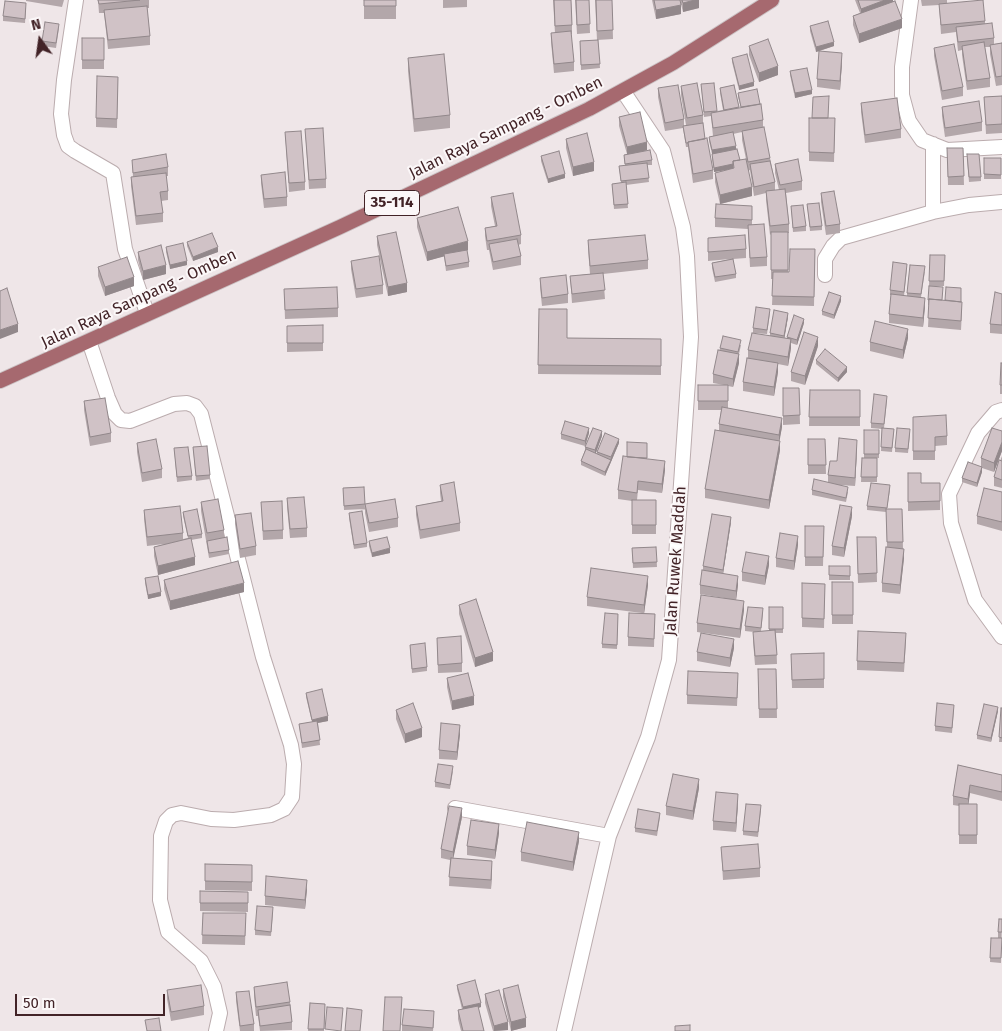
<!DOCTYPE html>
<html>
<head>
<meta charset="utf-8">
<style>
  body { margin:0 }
  #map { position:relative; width:1002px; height:1031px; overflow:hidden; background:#efe6e8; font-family:"Fira Sans",sans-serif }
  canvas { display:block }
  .north { position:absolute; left:15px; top:15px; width:50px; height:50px; -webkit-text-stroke:4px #fbf7f8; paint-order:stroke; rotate:346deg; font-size:14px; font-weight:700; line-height:20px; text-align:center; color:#422327 }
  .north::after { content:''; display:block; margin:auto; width:18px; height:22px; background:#422327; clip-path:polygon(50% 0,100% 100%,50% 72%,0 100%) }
  .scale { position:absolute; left:15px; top:994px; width:150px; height:22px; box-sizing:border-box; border:2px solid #422327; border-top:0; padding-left:6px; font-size:15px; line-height:18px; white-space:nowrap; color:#422327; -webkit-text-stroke:4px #fbf7f8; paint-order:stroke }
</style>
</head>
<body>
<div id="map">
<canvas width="1002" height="1031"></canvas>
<div class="north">N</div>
<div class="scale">50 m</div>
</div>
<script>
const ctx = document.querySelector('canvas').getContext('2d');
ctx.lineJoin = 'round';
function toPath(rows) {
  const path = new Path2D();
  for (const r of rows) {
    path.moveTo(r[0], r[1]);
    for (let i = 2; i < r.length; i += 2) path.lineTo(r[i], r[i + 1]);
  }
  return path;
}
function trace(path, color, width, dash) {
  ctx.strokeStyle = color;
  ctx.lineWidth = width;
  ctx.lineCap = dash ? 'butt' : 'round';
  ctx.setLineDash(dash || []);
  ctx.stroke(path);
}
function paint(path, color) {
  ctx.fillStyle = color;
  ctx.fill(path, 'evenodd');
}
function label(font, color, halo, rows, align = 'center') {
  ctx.font = font + ' "Fira Sans",sans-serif';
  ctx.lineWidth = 4;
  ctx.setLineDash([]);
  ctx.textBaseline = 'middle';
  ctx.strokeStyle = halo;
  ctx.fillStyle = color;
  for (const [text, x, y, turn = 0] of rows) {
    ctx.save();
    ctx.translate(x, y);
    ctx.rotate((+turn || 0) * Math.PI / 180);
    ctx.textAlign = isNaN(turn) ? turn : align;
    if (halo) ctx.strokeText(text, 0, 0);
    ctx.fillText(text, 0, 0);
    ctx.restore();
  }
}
const minor = toPath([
  [76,0,64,80,61,114,64,135,68,146,75,151,113,173,125,249,147,313],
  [911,0,902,67,902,95,909,121,922,140,947,150,1002,147],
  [933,144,933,212],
  [825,275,825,259,833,246,841,238,933,212,969,205,1002,202],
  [89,341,108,398,115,414,121,420,130,421,174,404,187,403,195,406,201,414,263,657,291,745,294,764,292,797,284,809,271,815,234,820,211,819,181,813,172,815,166,821,161,836,160,900,168,932,201,961,214,987,220,1013,216,1031],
  [1002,410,996,412,978,433,949,494,951,523,975,600,1002,637],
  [455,808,609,836],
  [564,1031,609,836,648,737,669,660,691,337,687,256,683,227,663,151,623,91]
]);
const primary = toPath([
  [0,381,340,227,589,109,673,63,772,0]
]);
trace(minor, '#bbacae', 16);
trace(primary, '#cac1c3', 16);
trace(minor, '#fff', 14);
trace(primary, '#a6696f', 14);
paint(toPath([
  [26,0,64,0,62,7,26,1],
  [98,0,149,0,149,8,147,8,150,36,150,45,108,49,104,13,99,13],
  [364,0,396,0,396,19,364,19],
  [443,0,467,0,467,7,443,8],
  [553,0,571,0,572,25,572,34,571,34,574,62,574,71,554,73,551,42,551,33,555,33],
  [575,0,589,0,590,33,577,34],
  [595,0,612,0,613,39,597,40],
  [652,0,680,0,681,14,656,19],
  [680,0,699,0,699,8,683,12],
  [855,0,893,0,893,2,902,28,859,43,853,25,853,16,860,13],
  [921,0,947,0,947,3,985,21,985,23,994,38,994,44,1002,43,1002,85,996,86,990,54,990,47,985,47,990,78,990,87,967,90,962,55,962,50,958,51,956,32,941,34,939,5,922,6],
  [26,8,25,23,3,21,3,16],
  [810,26,834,46,816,52,810,31],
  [59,28,56,48,42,46,42,41],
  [104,38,104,69,82,69,82,60],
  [598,40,600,68,581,70,580,41],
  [749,46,778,75,759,82,749,55],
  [934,48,963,87,963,96,942,100,934,56],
  [408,58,450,115,450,128,414,132,408,71],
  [732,58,754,86,739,90,732,62],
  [842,62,840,90,817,87,817,79],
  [790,71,812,94,795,98,790,75],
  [118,77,117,128,96,127,96,118],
  [701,84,717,111,723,110,720,93,720,88,734,85,739,108,741,108,738,97,738,93,763,120,763,127,770,158,775,182,775,191,779,190,775,173,775,164,802,181,802,190,786,193,789,224,789,233,788,233,788,272,789,272,815,249,814,306,772,305,773,279,771,279,771,234,770,235,766,200,766,193,754,196,750,170,748,171,752,196,720,204,715,182,715,173,731,169,714,172,712,159,712,154,709,141,709,137,713,136,711,116,704,117],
  [742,132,742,140,746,159,740,160,736,149,733,134],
  [681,86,703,115,703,124,705,139,713,170,713,179,693,183,688,147,686,147,683,128,665,131,658,97,658,88,684,119,684,126,686,125,681,95],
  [1002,96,1002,133,986,134,984,97],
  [861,103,901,129,901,138,865,143,861,112],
  [942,107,982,122,982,131,945,137,942,116],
  [619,117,647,150,644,152,652,160,652,165,647,165,649,182,626,185,628,208,614,209,612,184,621,183,619,166,625,166,624,155,627,154,619,126],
  [809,118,835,118,834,162,809,161],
  [305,129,326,179,326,188,309,189],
  [285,132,305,182,305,190,289,192],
  [566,139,594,171,573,176,566,148],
  [947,148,963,148,964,185,948,185],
  [541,156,565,178,548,183,541,161],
  [984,158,1001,158,1001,179,984,179],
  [967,159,981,177,981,181,969,182],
  [132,160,168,167,168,176,166,176,168,191,168,200,161,201,163,213,163,222,136,225,131,186,131,177,133,177],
  [261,175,287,197,287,206,264,208,261,183],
  [821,193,840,224,840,233,826,235,821,202],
  [491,197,521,235,521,244,518,245,521,256,521,265,493,270,489,250,487,250,485,236,485,228,495,226,491,206],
  [807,204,822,226,822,230,810,231],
  [752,206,752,225,767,257,767,266,750,267,748,229,715,227,715,218],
  [791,206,806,226,806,231,793,232],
  [417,218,468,250,464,251,469,262,469,267,446,271,444,256,427,261,417,227],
  [377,236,407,292,388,296,377,245],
  [708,238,746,249,746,258,733,259,736,274,736,278,715,282,712,268,712,263,730,259,708,261],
  [588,240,648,260,648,269,603,274,605,299,572,303,570,276,590,274,588,249],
  [187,242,218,252,193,261,187,246],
  [166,247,187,265,170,269,166,252],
  [138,252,166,274,143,280,138,260],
  [930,255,945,255,944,286,929,286],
  [351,261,383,285,383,294,356,298,351,269],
  [98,267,134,286,105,296,98,276],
  [907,268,904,296,907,296,907,293,925,271,921,297,925,306,923,327,889,323,889,314,891,295,890,295,890,290],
  [540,278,568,294,568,303,542,306,540,287],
  [284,289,338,308,338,317,285,319],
  [1002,294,1002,334,990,333,990,324],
  [928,300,961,302,962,311,961,330,928,327,929,305,928,305],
  [841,301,834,319,822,315,822,311],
  [539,309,567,338,661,339,661,375,538,374],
  [770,313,767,334,753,333,753,328],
  [788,317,784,338,787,338,787,337,804,323,797,345,791,343,791,348,788,366,778,364,778,372,774,396,743,391,743,382,748,358,748,350,770,336,770,333],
  [323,325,323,351,287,352,287,326],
  [908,338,903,359,870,351,870,342],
  [741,345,739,354,739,363,733,387,728,386,728,409,782,427,779,441,780,450,769,509,705,498,705,489,719,431,719,424,721,410,698,410,698,385,724,385,713,383,713,374,720,348],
  [818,346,805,385,791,381,791,372],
  [816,360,847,372,838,382,816,364],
  [1002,363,1002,394,1000,394,1000,385],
  [783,388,799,388,800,424,783,425],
  [810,390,860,390,860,426,809,426],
  [887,400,884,428,894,429,892,452,881,451,882,429,871,428,871,423],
  [84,401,111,433,111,442,90,446,84,410],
  [913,417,947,436,947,445,935,446,935,460,913,460],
  [864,430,879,430,879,458,877,458,877,482,861,482,862,458,864,458],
  [1002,431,1002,451,994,472,982,468,982,472,977,487,962,482,962,478,981,467,981,458],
  [589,433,585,446,561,439,561,434],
  [910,434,908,453,895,452,895,448],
  [602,436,596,453,597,454,597,452,619,443,605,476,581,465,581,461,585,450,585,447],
  [808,439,825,439,826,474,808,474],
  [137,443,162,469,162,478,142,482,137,452],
  [647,443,647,459,665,470,662,493,638,490,637,500,656,500,656,534,632,534,632,501,618,499,618,490,627,457],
  [193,447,210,475,210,479,196,481],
  [174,448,192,476,192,480,177,482],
  [857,449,855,486,840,485,848,492,846,502,812,495,812,490,828,482,828,475,837,461],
  [1002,456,1002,488,994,486,994,477],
  [908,473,921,483,940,483,940,510,908,511],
  [440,485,460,523,460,531,420,539,416,515,416,506,441,501,440,493],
  [364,487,365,509,344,510,343,488],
  [890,490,887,509,902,509,903,549,904,558,900,594,882,592,882,583,887,547,886,512,867,510,867,506],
  [1002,492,1002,531,977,524,977,516],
  [287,498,307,528,307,537,290,538,287,507],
  [201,502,224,530,224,538,229,550,229,554,209,558,201,511],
  [261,502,283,530,283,539,263,540],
  [365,504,398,518,398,527,369,532,365,513],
  [144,510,183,533,183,539,188,538,183,516,183,512,202,534,202,538,191,540,195,565,158,575,154,556,154,547,164,544,147,546,144,519],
  [349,513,367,543,367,547,354,549,349,518],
  [235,515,256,546,256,555,240,558,235,524],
  [852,516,844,557,832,555,832,546],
  [731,522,723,574,738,585,736,600,744,610,740,638,697,632,697,623,724,598,700,594,700,585,703,571,703,566],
  [805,526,824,526,823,566,805,566],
  [857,537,876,537,877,582,858,583],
  [369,541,390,553,372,557,369,546],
  [798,545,794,570,776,567,776,558],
  [656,547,657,567,633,568,632,548],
  [769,565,765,585,742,581,742,572],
  [829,566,850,566,850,580,829,580],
  [145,578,161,596,148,599,145,583],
  [164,580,244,592,170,610,164,589],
  [832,582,853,582,853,624,832,624],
  [802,583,825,584,824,628,802,627],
  [648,585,644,613,655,614,654,647,628,646,628,637,642,613,587,606,587,597],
  [459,605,493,661,475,667,459,614],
  [769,607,783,607,783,633,776,633,777,664,755,665,753,641,754,632,745,631,745,626,763,613,761,631,769,631],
  [618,614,617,649,602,648,602,644],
  [437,638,462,663,462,672,438,673],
  [906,641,904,672,857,670,857,661],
  [410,645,427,667,427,671,412,673],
  [734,648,730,667,697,661,697,652],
  [824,653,824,688,792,688,791,654],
  [758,669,776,669,777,718,759,718],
  [447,678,474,705,452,710,447,687],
  [738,682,737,706,687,704,687,695],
  [306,693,328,721,318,723,320,745,302,748,299,724,312,722,306,697],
  [1002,708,1002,742,999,742],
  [954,709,952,733,935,731,935,726],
  [396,710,422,737,405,743,396,719],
  [998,711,991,742,977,739,977,735],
  [460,734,457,760,439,759,439,750],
  [958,765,1002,775,1002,801,970,793,968,804,977,804,977,844,959,844,959,806,953,805,953,796],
  [453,771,450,789,435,787,435,782],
  [699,788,693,820,666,815,666,806],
  [738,803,736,832,713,830,713,821],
  [761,810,758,837,743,835,743,831],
  [462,817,453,858,492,870,491,889,449,886,450,860,441,858,441,849],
  [660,817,657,836,635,832,635,828],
  [499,833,495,859,467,855,467,846],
  [579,841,573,871,521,861,521,852],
  [721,847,760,868,760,877,723,880],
  [205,864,252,865,252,891,205,890],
  [307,889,305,909,265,905,265,896],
  [200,891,248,892,248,912,200,911],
  [273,912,271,936,255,935,255,930],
  [203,913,246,913,245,945,202,944],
  [1002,919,1001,963,990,962,991,938,998,938,998,932],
  [457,985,481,1007,478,1008,484,1031,461,1031,458,1019,458,1010,462,1009,457,989],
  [254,987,290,1002,292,1022,292,1030,260,1031,258,1016,256,1016,254,996],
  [503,989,526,1027,511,1031,503,997],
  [167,990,204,1006,204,1015,171,1021,167,999],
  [236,992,254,1024,254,1031,240,1031,236,1001],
  [485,994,508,1030,493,1031,485,1003],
  [310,1003,325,1004,324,1031,308,1031],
  [434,1020,433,1031,402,1031,402,1025]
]), '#b3a7aa');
paint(toPath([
  [695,0,699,0,699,8,683,12,683,3],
  [885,0,893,0,893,6,861,17,861,9],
  [681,5,681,14,656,19,656,10],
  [902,19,902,28,859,43,859,34],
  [834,42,834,46,816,52,816,47],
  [842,53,842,62,840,90,840,81],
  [778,66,778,75,759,82,759,73],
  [754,82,754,86,739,90,739,86],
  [812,90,812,94,795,98,795,93],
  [647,142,647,150,627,156,627,147],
  [736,146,736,150,712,155,712,150],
  [594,162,594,171,573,176,573,167],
  [733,164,733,169,714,172,714,168],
  [565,174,565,178,548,183,548,179],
  [752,187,752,196,720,204,720,195],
  [468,241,468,250,427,261,427,252],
  [218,247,218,252,193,261,193,257],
  [187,261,187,265,170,269,170,265],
  [166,265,166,274,143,280,143,271],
  [134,277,134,286,105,296,105,287],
  [407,283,407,292,388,296,388,287],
  [841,296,841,301,834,319,834,315],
  [925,298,925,306,923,327,923,318],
  [788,313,788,317,784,341,784,336],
  [804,319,804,323,797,345,797,340],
  [18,324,18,332,0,339,0,330],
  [908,329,908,338,903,359,903,350],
  [818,337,818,346,805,385,805,376],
  [791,339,791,348,788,366,788,357],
  [739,354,739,363,733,387,733,379],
  [778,363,778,372,774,396,774,387],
  [847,367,847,372,838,382,838,378],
  [782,418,782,427,779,444,779,435],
  [589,428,589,433,585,446,585,441],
  [602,431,602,436,595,455,595,450],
  [619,439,619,443,605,476,605,472],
  [857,440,857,449,855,486,855,478],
  [780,441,780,450,769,509,769,500],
  [1002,442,1002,451,994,472,994,463],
  [665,461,665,470,662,493,662,484],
  [982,467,982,472,977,487,977,483],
  [852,507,852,516,844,557,844,548],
  [731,517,731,522,723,574,723,570],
  [798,536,798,545,794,570,794,561],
  [390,548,390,553,372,557,372,553],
  [904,549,904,558,900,594,900,585],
  [769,556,769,565,765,585,765,576],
  [195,557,195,565,158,575,158,566],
  [648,576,648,585,644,614,644,605],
  [738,576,738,585,736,600,736,591],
  [244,583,244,592,170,610,170,601],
  [161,592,161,596,148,599,148,595],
  [744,601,744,610,740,638,740,629],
  [734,639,734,648,730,667,730,658],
  [493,652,493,661,475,667,475,658],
  [474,696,474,705,452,710,452,701],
  [998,707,998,711,991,742,991,738],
  [328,716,328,721,312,724,312,720],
  [460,725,460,734,457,760,457,752],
  [422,728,422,737,405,743,405,734],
  [699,779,699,788,693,820,693,811],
  [970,785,970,793,968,808,968,799],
  [738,794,738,803,736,832,736,823],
  [462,808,462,817,453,860,453,852],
  [499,824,499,833,495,859,495,850],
  [579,832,579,841,573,871,573,862],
  [492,861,492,870,491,889,491,880],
  [307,880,307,889,305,909,305,900],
  [481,1003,481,1007,463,1012,463,1007],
  [526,1018,526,1027,511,1031,511,1022],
  [508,1022,508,1030,494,1031,494,1026]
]), '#92888b');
const building = toPath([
  [98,0,140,0,99,4,98,0],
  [364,0,396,0,396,6,364,6,364,0],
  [554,0,571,0,572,25,555,26,554,0],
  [576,0,589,0,590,24,577,25,576,0],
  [596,0,612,0,613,30,597,31,596,0],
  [654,0,680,0,681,5,656,10,654,0],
  [682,0,695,0,683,3,682,0],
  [858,0,885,0,861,9,858,0],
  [983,0,985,21,941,25,939,4,983,0],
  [5,1,26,3,25,19,3,16,5,1],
  [895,1,902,19,859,34,853,16,895,1],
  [147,6,150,36,108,40,104,10,147,6],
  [828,21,834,42,816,47,810,26,828,21],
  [45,22,59,24,56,43,42,41,45,22],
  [992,23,994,38,958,42,956,27,992,23],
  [571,31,574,62,554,64,551,33,571,31],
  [82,38,104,38,104,60,82,60,82,38],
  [768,39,778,66,759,73,749,46,768,39],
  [598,40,600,64,581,65,580,41,598,40],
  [984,42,990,78,967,81,962,46,984,42],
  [1002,43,1002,76,996,77,990,45,1002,43],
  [954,44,963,87,942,91,934,48,954,44],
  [819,51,842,53,840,81,817,79,819,51],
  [444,54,450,115,414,119,408,58,444,54],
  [747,54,754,82,739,86,732,58,747,54],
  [807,68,812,90,795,93,790,71,807,68],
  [97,76,118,77,117,119,96,118,97,76],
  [697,83,703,115,687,118,681,86,697,83],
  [714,83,717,111,704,112,701,84,714,83],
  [678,85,684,119,665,123,658,88,678,85],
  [734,85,739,107,724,110,720,88,734,85],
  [757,89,760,104,741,107,738,93,757,89],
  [829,96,828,118,812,118,813,97,829,96],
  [1002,96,1002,124,986,125,984,97,1002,96],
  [897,98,901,129,865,135,861,103,897,98],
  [979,101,982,122,945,128,942,107,979,101],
  [761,104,763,120,713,128,711,113,761,104],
  [640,112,647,142,627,147,619,117,640,112],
  [809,118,835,118,834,153,809,152,809,118],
  [703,123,705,139,688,142,688,143,686,143,683,126,703,123],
  [764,127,770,158,748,162,742,131,764,127],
  [323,128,326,179,309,180,305,129,323,128],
  [301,131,305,182,289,183,285,132,301,131],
  [733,132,736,146,712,150,709,137,733,132],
  [587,133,594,162,573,167,566,139,587,133],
  [707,138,713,170,693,174,688,142,707,138],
  [947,148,963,148,964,176,948,177,947,148],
  [737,149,740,160,733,161,733,164,714,168,712,154,737,149],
  [650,150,652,160,625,164,624,155,650,150],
  [559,151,565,174,548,179,541,156,559,151],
  [166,154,168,167,133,173,132,160,166,154],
  [967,154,979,154,981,177,969,177,967,154],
  [984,158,1001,158,1001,175,984,174,984,158],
  [746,159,752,187,720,195,715,173,734,168,733,161,746,159],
  [798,159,802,181,780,185,775,164,798,159],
  [770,161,775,182,754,187,750,164,770,161],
  [647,163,649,178,621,181,619,166,647,163],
  [285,172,287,197,264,199,261,175,285,172],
  [166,173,168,191,160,192,163,213,136,216,131,177,166,173],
  [626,182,628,204,614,205,612,184,626,182],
  [785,189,789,224,770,226,766,191,785,189],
  [834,191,840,224,826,226,821,193,834,191],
  [513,193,521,235,487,241,485,228,497,226,491,197,513,193],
  [819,203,822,226,810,227,807,204,819,203],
  [716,204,752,206,752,220,715,218,716,204],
  [803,205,806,226,793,228,791,206,803,205],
  [458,207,468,241,427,252,417,218,458,207],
  [764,224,767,257,750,258,748,225,764,224],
  [396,232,407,283,388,287,377,236,396,232],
  [771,232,788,232,788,270,771,270,771,232],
  [212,233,218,247,193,257,187,242,212,233],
  [645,235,648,260,590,266,588,240,645,235],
  [745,235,746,249,708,252,708,238,745,235],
  [517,239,521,256,493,262,489,244,517,239],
  [183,243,187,261,170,265,166,247,183,243],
  [161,245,166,265,143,271,138,252,161,245],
  [790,249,815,249,814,297,772,296,773,272,789,272,790,249],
  [467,250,469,262,446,266,444,254,467,250],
  [930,255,945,255,944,281,929,281,930,255],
  [379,256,383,285,356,289,351,261,379,256],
  [127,257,134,277,105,287,98,267,127,257],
  [733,259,736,274,715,277,712,263,733,259],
  [893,262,907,264,904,292,890,290,893,262],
  [910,265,925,266,921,294,907,293,910,265],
  [603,273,605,290,572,294,570,276,603,273],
  [566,275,568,294,542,298,540,278,566,275],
  [929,286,943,287,942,300,929,299,929,300,928,300,929,286],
  [337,287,338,308,285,310,284,289,337,287],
  [946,287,961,288,961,302,945,300,946,287],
  [7,288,18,324,0,330,0,291,7,288],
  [829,292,841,296,834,315,822,311,829,292],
  [995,292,1002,294,1002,325,990,324,995,292],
  [891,294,925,298,923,318,889,314,891,294],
  [929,299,962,302,961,321,928,318,929,299],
  [756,307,770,309,767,330,753,328,756,307],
  [539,309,567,309,567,338,661,339,661,366,538,365,539,309],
  [774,310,788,313,784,336,770,333,774,310],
  [794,315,804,319,797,340,787,337,794,315],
  [875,321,908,329,903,350,870,342,875,321],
  [323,325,323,343,287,343,287,326,323,325],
  [804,332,818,337,805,376,791,372,804,332],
  [752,333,791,339,788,357,748,350,752,333],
  [723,336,741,340,738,352,720,348,723,336],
  [825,349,847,367,838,378,816,360,825,349],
  [718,350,739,354,733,379,713,374,718,350],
  [747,358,778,363,774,387,743,382,747,358],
  [1001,363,1002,363,1002,385,1000,385,1001,363],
  [698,385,728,385,728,401,698,401,698,385],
  [783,388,799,388,800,415,783,416,783,388],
  [810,390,860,390,860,417,809,417,810,390],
  [874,394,887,396,884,424,871,423,874,394],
  [105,398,111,433,90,437,84,401,105,398],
  [722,407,782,418,779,435,719,424,722,407],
  [946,415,947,436,935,437,935,451,913,451,913,417,946,415],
  [565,421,589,428,585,441,561,434,565,421],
  [593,428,602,431,595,450,585,447,593,428],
  [882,428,894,429,892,448,881,447,882,428],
  [897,428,910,429,908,449,895,448,897,428],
  [992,428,1002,431,1002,442,994,463,981,458,992,428],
  [715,430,780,441,769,500,705,489,715,430],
  [864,430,879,430,879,454,864,454,864,430],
  [605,433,619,439,611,457,597,452,605,433],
  [839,438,857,440,855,478,828,475,830,461,837,461,839,438],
  [156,439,162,469,142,473,137,443,156,439],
  [808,439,825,439,826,465,808,465,808,439],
  [627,442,647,443,647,458,627,457,627,442],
  [207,446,210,475,196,476,193,447,207,446],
  [188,447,192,476,177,477,174,448,188,447],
  [586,449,611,460,605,472,581,461,586,449],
  [623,456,665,461,662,484,638,481,637,493,618,490,623,456],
  [862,458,877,458,877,477,861,477,862,458],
  [999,460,1002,461,1002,480,994,477,999,460],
  [968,462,982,467,977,483,962,478,968,462],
  [908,473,921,473,921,483,940,483,940,501,908,502,908,473],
  [814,479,848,487,846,498,812,490,814,479],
  [454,482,460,523,420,530,416,506,443,501,440,485,454,482],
  [871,483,890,485,887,508,867,506,871,483],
  [364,487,365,504,344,506,343,488,364,487],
  [984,488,1002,492,1002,522,977,516,984,488],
  [304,497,307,528,290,529,287,498,304,497],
  [218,499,224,530,207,533,201,502,218,499],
  [395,499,398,518,369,523,365,504,395,499],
  [632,500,656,500,656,525,632,525,632,500],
  [282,501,283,530,263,531,261,502,282,501],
  [840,505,852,507,844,548,832,546,840,505],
  [180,506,183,533,147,537,144,510,180,506],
  [197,509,202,534,188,536,183,512,197,509],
  [886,509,902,509,903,542,887,542,886,509],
  [362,511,367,543,354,545,349,513,362,511],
  [251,513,256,546,240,549,235,515,251,513],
  [712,514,731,517,723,570,703,566,712,514],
  [805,526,824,526,823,557,805,557,805,526],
  [780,533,798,536,794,561,776,558,780,533],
  [227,537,229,550,209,553,207,541,227,537],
  [387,537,390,548,372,553,369,541,387,537],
  [857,537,876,537,877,573,858,574,857,537],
  [191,538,195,557,158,566,154,547,191,538],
  [656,547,657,562,633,563,632,548,656,547],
  [886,547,904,549,900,585,882,583,886,547],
  [746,552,769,556,765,576,742,572,746,552],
  [238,561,244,583,170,601,164,580,238,561],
  [829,566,850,566,850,576,829,575,829,566],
  [591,568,648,576,644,605,587,597,591,568],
  [702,570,738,576,736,591,700,585,702,570],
  [158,576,161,592,148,595,145,578,158,576],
  [832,582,853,582,853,615,832,615,832,582],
  [802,583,825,584,824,619,802,618,802,583],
  [701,595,744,601,740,629,697,623,701,595],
  [476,599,493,652,475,658,459,605,476,599],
  [748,607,763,608,761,628,745,626,748,607],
  [769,607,783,607,783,629,769,629,769,607],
  [605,613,618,614,617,645,602,644,605,613],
  [629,613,655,614,654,639,628,637,629,613],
  [775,630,777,655,755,656,753,632,775,630],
  [858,631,906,633,904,663,857,661,858,631],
  [701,633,734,639,730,658,697,652,701,633],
  [461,636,462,663,438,665,437,638,461,636],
  [425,643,427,667,412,669,410,645,425,643],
  [824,653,824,679,792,680,791,654,824,653],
  [758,669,776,669,777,709,759,709,758,669],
  [688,671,738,673,737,698,687,695,688,671],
  [468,673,474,696,452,701,447,678,468,673],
  [322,689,328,716,312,720,306,693,322,689],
  [413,703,422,728,405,734,396,710,413,703],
  [937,703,954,705,952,728,935,726,937,703],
  [984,704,998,707,991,738,977,735,984,704],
  [1001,708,1002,708,1002,738,999,737,1001,708],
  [317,721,320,740,302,743,299,724,317,721],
  [441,723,460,725,457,752,439,750,441,723],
  [438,764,453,766,450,785,435,782,438,764],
  [958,765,1002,775,1002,792,970,785,968,799,953,796,958,765],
  [673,774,699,779,693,811,666,806,673,774],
  [716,792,738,794,736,823,713,821,716,792],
  [746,804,761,805,758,832,743,831,746,804],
  [959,804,977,804,977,835,959,835,959,804],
  [449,806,462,808,453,852,441,849,449,806],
  [638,809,660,813,657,831,635,828,638,809],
  [471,820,499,824,495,850,467,846,471,820],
  [527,822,579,832,573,862,521,852,527,822],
  [758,844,760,868,723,871,721,847,758,844],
  [451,858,492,861,491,880,449,877,451,858],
  [205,864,252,865,252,882,205,881,205,864],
  [266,876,307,880,305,900,265,896,266,876],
  [200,891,248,892,248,903,200,903,200,891],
  [257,906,273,907,271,932,255,930,257,906],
  [203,913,246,913,245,936,202,935,203,913],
  [999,919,1002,919,1002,932,998,932,999,919],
  [991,938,1002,938,1001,958,990,958,991,938],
  [475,980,481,1003,463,1007,457,985,475,980],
  [287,982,290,1002,256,1007,254,987,287,982],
  [201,985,204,1006,171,1012,167,990,201,985],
  [518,985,526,1018,511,1022,503,989,518,985],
  [499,990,508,1022,494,1026,485,994,499,990],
  [249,991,254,1024,240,1026,236,992,249,991],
  [385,997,402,997,400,1031,383,1031,385,997],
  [310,1003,325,1004,324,1029,308,1029,310,1003],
  [290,1005,292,1022,260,1026,258,1010,290,1005],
  [478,1006,484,1031,463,1031,458,1010,478,1006],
  [327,1007,343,1008,341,1031,325,1029,327,1007],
  [347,1008,362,1010,360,1031,345,1031,347,1008],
  [404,1009,434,1011,433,1028,402,1025,404,1009],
  [159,1018,161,1031,147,1031,145,1020,159,1018],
  [690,1025,690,1031,675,1031,675,1026,690,1025]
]);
paint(building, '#d0c2c6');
trace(building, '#92888b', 1);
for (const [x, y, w] of [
  [392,203,55]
]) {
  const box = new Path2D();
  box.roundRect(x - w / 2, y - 12.5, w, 25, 4);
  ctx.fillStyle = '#fbf7f8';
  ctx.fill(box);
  trace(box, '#422327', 1);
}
label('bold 15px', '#422327', null, [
  ["35-114",392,203]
]);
label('16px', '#422327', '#fbf7f8', [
  ["Jalan Raya Sampang - Omben",506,128,-26],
  ["Jalan Raya Sampang - Omben",139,299,-25],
  ["Jalan Ruwek Maddah",676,561,-86]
]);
</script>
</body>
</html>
